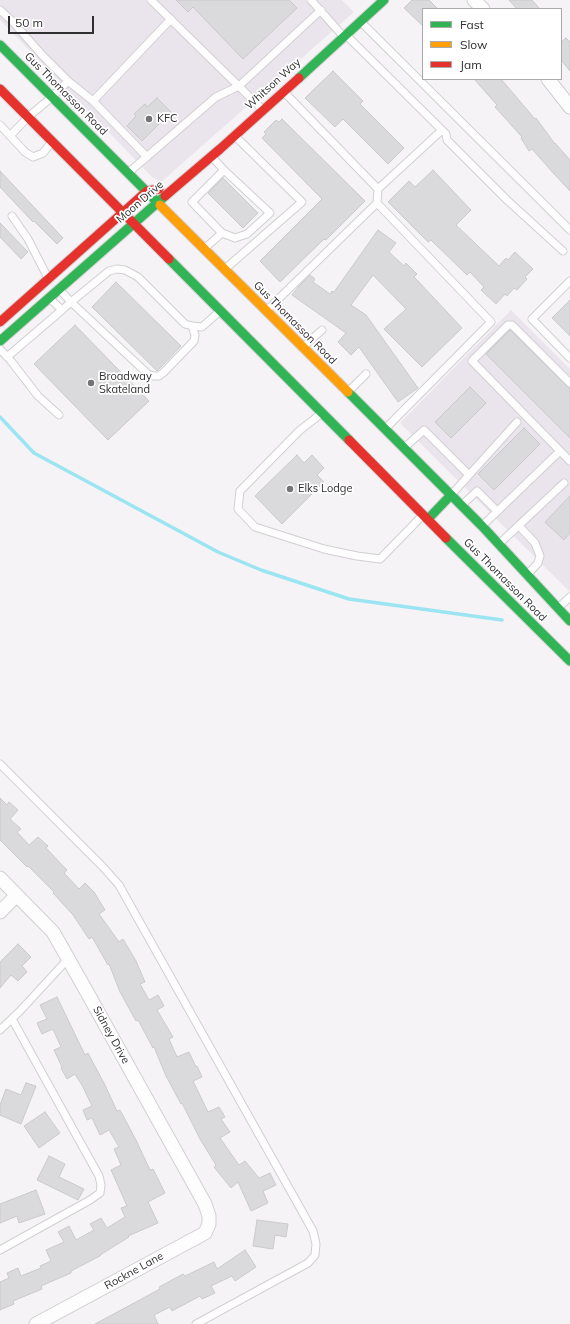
<!DOCTYPE html>
<html>
<head>
<meta charset="utf-8">
<style>
  body { margin:0 }
  #map { position:relative; width:570px; height:1324px; overflow:hidden; background:#f5f3f6; font-family:Mulish,sans-serif }
  canvas { display:block }
  .legend { position:absolute; left:422px; top:8px; width:140px; height:72px; box-sizing:border-box; background:#fff; border:1px solid #acabac; margin:0; padding:5px 7px; list-style:none; font-size:12px; color:#2f2e30 }
  .legend li { display:flex; align-items:center; gap:8px; height:20px }
  .legend b { width:20px; border:1px solid #acabac }
  .scale { position:absolute; left:8px; top:16px; width:86px; height:18px; box-sizing:border-box; border:2px solid #2f2e30; border-top:0; padding-left:5px; font-size:12px; line-height:14px; white-space:nowrap; color:#2f2e30; -webkit-text-stroke:3px #fff; paint-order:stroke }
</style>
</head>
<body>
<div id="map">
<canvas width="570" height="1324"></canvas>
<ul class="legend">
<li><b style="height:5px;background:#30b455"></b>Fast</li>
<li><b style="height:5px;background:#ff9f0a"></b>Slow</li>
<li><b style="height:5px;background:#e5322d"></b>Jam</li>
</ul>
<div class="scale">50 m</div>
</div>
<script>
const ctx = document.querySelector('canvas').getContext('2d');
ctx.lineJoin = 'round';
function paint(path, color) {
  ctx.fillStyle = color;
  ctx.fill(path, 'evenodd');
}
function toPath(rows) {
  const path = new Path2D();
  for (const r of rows) {
    path.moveTo(r[0], r[1]);
    for (let i = 2; i < r.length; i += 2) path.lineTo(r[i], r[i + 1]);
  }
  return path;
}
function trace(path, color, width, dash) {
  ctx.strokeStyle = color;
  ctx.lineWidth = width;
  ctx.lineCap = dash ? 'butt' : 'round';
  ctx.setLineDash(dash || []);
  ctx.stroke(path);
}
function label(font, color, halo, rows, align = 'center') {
  ctx.font = font + ' Mulish,sans-serif';
  ctx.lineWidth = 3.5;
  ctx.setLineDash([]);
  ctx.textBaseline = 'middle';
  ctx.strokeStyle = halo;
  ctx.fillStyle = color;
  for (const [text, x, y, turn = 0] of rows) {
    ctx.save();
    ctx.translate(x, y);
    ctx.rotate((+turn || 0) * Math.PI / 180);
    ctx.textAlign = isNaN(turn) ? turn : align;
    if (halo) ctx.strokeText(text, 0, 0);
    ctx.fillText(text, 0, 0);
    ctx.restore();
  }
}
paint(toPath([
  [0,0,342,0,354,12,161,182,152,177,0,20],
  [511,310,570,369,570,592,400,423]
]), '#eae4ec');
trace(toPath([
  [0,417,34,453,218,552,261,570,349,599,502,620]
]), '#9be4f2', 3.5);
const building = toPath([
  [176,0,289,0,297,8,243,59,193,7,188,12,176,0],
  [412,0,429,0,438,9,423,9,423,26,404,8,412,0],
  [509,0,532,0,540,9,517,9,509,0],
  [566,38,570,42,570,71,561,60,561,42,566,38],
  [333,71,363,101,360,104,404,148,388,164,343,119,335,127,305,98,333,71],
  [474,79,501,79,535,119,536,118,555,144,555,143,570,160,570,191,555,175,532,149,529,151,521,138,522,137,495,107,497,105,474,79],
  [157,98,171,112,142,141,127,126,136,116,134,114,145,104,147,107,157,98],
  [282,119,365,201,326,240,324,239,280,282,260,261,322,199,262,138,266,134,264,132,276,120,279,122,282,119],
  [433,170,471,210,456,225,499,266,506,258,508,260,515,252,533,269,525,277,527,279,517,290,514,288,507,296,505,294,496,304,481,290,484,287,470,272,467,275,431,240,428,242,388,202,409,181,415,187,433,170],
  [0,171,63,238,57,244,34,221,33,222,0,187,0,171],
  [223,178,258,213,243,228,208,193,223,178],
  [0,223,28,252,21,259,0,237,0,223],
  [378,230,396,243,389,252,404,266,406,263,417,274,414,277,417,280,462,328,422,367,384,329,406,309,373,275,351,305,366,315,418,388,398,402,359,347,351,355,338,342,346,333,292,295,299,286,310,275,315,279,313,282,330,294,332,291,334,292,378,230],
  [116,282,181,346,157,371,92,307,116,282],
  [570,300,570,336,552,318,570,300],
  [75,325,149,401,108,440,34,364,75,325],
  [510,330,570,389,570,438,486,354,510,330],
  [470,387,486,403,451,438,435,422,470,387],
  [524,428,540,444,494,490,478,474,524,428],
  [297,455,304,463,312,455,324,468,317,475,324,482,282,524,255,496,297,455],
  [570,496,570,533,564,540,545,522,570,496],
  [0,798,7,805,9,802,18,810,10,819,21,829,17,832,29,845,38,837,48,846,46,848,67,870,64,873,79,889,85,883,94,892,105,910,99,914,119,942,123,939,136,961,145,982,140,984,149,1000,158,995,164,1006,157,1010,173,1037,169,1039,177,1057,189,1052,196,1067,197,1066,202,1077,193,1081,208,1112,219,1107,225,1117,221,1119,230,1132,220,1138,239,1165,245,1161,259,1178,270,1173,276,1185,263,1191,268,1203,251,1211,238,1182,231,1188,214,1167,216,1165,200,1139,182,1103,181,1104,166,1076,154,1047,153,1048,138,1020,136,1021,120,992,109,964,108,965,92,937,89,939,73,915,53,893,54,892,28,866,27,867,0,840,0,798],
  [18,944,31,957,22,966,27,972,18,981,11,975,0,988,0,962,18,944],
  [57,997,85,1055,88,1053,105,1085,117,1111,120,1110,136,1140,150,1170,153,1169,165,1193,148,1202,158,1223,128,1236,129,1237,100,1255,100,1256,71,1271,71,1273,41,1286,42,1289,13,1301,14,1304,0,1310,0,1282,9,1278,7,1273,18,1268,21,1276,41,1268,40,1266,51,1261,46,1250,64,1242,58,1232,69,1226,76,1240,94,1230,90,1224,101,1218,107,1228,125,1217,121,1208,127,1206,111,1170,121,1165,114,1149,119,1147,109,1130,100,1135,92,1118,87,1120,83,1110,92,1106,83,1087,75,1074,67,1079,61,1068,62,1067,54,1050,61,1047,53,1029,42,1034,37,1023,47,1019,40,1005,57,997],
  [26,1083,36,1086,21,1124,0,1115,0,1105,6,1089,21,1095,26,1083],
  [45,1112,60,1133,39,1148,24,1126,45,1112],
  [49,1156,65,1164,59,1177,84,1189,78,1200,37,1180,49,1156],
  [36,1190,45,1214,19,1223,17,1216,0,1223,0,1204,36,1190],
  [257,1220,288,1224,286,1237,275,1235,273,1249,253,1246,257,1220],
  [245,1250,256,1267,235,1281,232,1276,211,1286,215,1293,202,1299,200,1296,172,1311,170,1307,154,1315,158,1324,95,1324,160,1289,159,1287,183,1274,185,1276,214,1262,217,1269,245,1250]
]);
paint(building, '#dadadc');
trace(building, '#cac9cb', 1);
const lane = toPath([
  [151,0,262,109],
  [311,0,343,36],
  [0,10,12,21,43,56,68,81],
  [360,21,570,230],
  [346,35,446,134,447,140,507,200,563,251],
  [284,92,378,189,442,130],
  [93,101,171,19],
  [0,125,25,152,33,157,43,153,51,143],
  [10,136,28,117,52,97,68,81,93,101,147,157],
  [128,173,216,97,239,86,321,10],
  [378,189,377,203,491,322,386,428],
  [12,216,28,239,48,278],
  [222,233,235,238,247,234,270,213,224,170],
  [204,249,222,233,192,202,224,170,212,157],
  [225,269,302,202,235,136],
  [570,281,532,319,570,358],
  [60,290,71,302,109,271,117,269,125,270,138,277,185,324,192,326,202,327,220,311],
  [62,310,71,302,149,375,154,376,159,376,164,372,194,341,195,335,192,326],
  [266,311,377,203],
  [303,347,322,330],
  [0,349,11,361,38,396,59,415],
  [7,357,62,310,49,298],
  [570,383,512,325,508,325,472,361,570,461],
  [348,392,366,374],
  [322,413,299,431,240,491,238,509,255,527,324,549,357,556,380,559,423,515],
  [404,448,424,430,469,475],
  [451,495,517,422],
  [462,505,477,491,497,511],
  [482,526,560,451],
  [519,526,535,543,540,556,538,563,528,574],
  [499,544,564,483],
  [558,608,570,597],
  [0,764,103,867,119,885,313,1231,316,1244,315,1255,308,1263,196,1324],
  [0,1030,20,1011,68,959],
  [0,1250,90,1200,100,1193,101,1185,99,1176,84,1149,12,1019]
]);
const street = toPath([
  [474,0,483,9],
  [548,79,570,107],
  [0,878,53,932,88,994,205,1204,209,1216,209,1224,205,1233,36,1324],
  [0,912,17,895]
]);
const fast = toPath([
  [0,45,160,205],
  [299,78,384,0],
  [169,259,349,440],
  [0,341,165,196],
  [348,392,482,526,570,621],
  [428,519,451,495],
  [446,538,570,661]
]);
const slow = toPath([
  [160,205,348,392]
]);
const jam = toPath([
  [0,89,169,259],
  [165,196,220,149,299,78],
  [0,322,147,191,159,189],
  [349,440,446,538]
]);
trace(lane, '#d1cfd1', 9);
trace(street, '#d1cfd1', 15);
trace(fast, '#d1cfd1', 11);
trace(slow, '#d1cfd1', 11);
trace(jam, '#d1cfd1', 11);
trace(lane, '#fefdfe', 7);
trace(street, '#fefdfe', 13);
trace(fast, '#30b455', 9);
trace(slow, '#ff9f0a', 9);
trace(jam, '#e5322d', 9);
for (const [x, y, r, color] of [
  [149,119,4,"#747375"],
  [91,383,4,"#747375"],
  [290,489,4,"#747375"]
]) {
  const dot = new Path2D();
  dot.arc(x, y, r, 0, 2 * Math.PI);
  ctx.fillStyle = color;
  ctx.fill(dot);
  trace(dot, '#fff', 1.5);
}
label('11px', '#2f2e30', '#fff', [
  ["Whitson Way",273,84,-42],
  ["Gus Thomasson Road",66,94,45],
  ["Moon Drive",140,202,-41],
  ["Gus Thomasson Road",295,323,45],
  ["Gus Thomasson Road",505,580,45],
  ["Sidney Drive",111,1035,61],
  ["Rockne Lane",134,1271,-29]
]);
label('11px', '#2f2e30', '#fff', [
  ["KFC",157,119],
  ["Broadway",99,377],
  ["Skateland",99,390],
  ["Elks Lodge",298,489]
], 'left');
</script>
</body>
</html>
